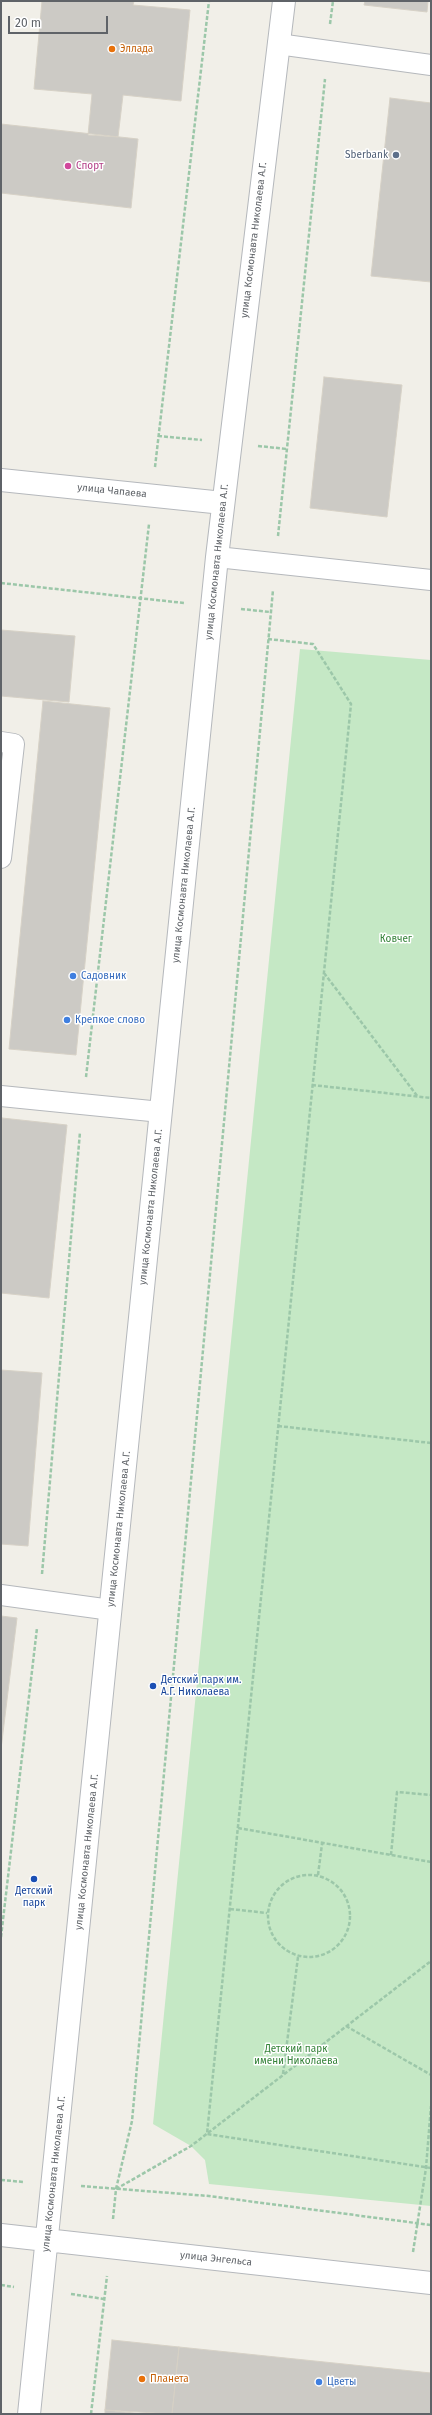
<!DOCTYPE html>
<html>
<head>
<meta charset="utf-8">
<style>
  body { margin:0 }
  #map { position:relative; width:432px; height:2415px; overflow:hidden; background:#f1efe8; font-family:"Fira Sans",sans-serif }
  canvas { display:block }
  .frame { position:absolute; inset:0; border:2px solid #5f6368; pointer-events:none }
  .scale { position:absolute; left:8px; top:16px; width:100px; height:18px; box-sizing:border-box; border:2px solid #5f6368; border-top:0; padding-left:5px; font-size:12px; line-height:14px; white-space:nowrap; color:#5f6368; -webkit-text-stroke:3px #fff; paint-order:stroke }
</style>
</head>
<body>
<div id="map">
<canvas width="432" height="2415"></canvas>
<div class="frame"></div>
<div class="scale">20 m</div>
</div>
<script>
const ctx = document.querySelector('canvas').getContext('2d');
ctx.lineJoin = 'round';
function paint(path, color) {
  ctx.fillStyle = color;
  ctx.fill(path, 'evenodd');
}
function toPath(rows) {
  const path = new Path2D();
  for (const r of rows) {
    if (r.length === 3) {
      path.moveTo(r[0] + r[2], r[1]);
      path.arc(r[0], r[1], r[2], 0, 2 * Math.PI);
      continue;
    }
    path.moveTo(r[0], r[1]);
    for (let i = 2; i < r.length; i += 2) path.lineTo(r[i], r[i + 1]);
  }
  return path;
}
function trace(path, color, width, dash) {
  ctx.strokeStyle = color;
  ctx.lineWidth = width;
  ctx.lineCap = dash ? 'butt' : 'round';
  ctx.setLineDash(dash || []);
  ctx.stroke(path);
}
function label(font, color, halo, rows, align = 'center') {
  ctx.font = font + ' "Fira Sans",sans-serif';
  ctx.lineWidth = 3;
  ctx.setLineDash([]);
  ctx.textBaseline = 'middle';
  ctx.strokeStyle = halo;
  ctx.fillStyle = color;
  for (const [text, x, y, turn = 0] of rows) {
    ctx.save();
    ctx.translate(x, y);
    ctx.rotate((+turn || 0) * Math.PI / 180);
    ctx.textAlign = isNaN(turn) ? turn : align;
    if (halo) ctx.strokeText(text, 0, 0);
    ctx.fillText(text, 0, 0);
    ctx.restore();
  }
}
paint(toPath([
  [300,649,431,660,431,2206,209,2184,205,2160,191,2146,153,2124]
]), '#c5e8c5');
const building = toPath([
  [42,1,134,1,133,5,190,10,181,101,123,95,118,137,88,135,92,94,34,89,42,1],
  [365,1,428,1,427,12,364,5,365,1],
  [390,98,431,103,431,282,371,276,390,98],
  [1,124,138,139,131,208,1,193,1,124],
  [324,377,402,385,387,517,310,508,324,377],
  [1,630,75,636,69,702,1,696,1,630],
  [43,701,110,708,76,1055,9,1049,43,701],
  [2,1118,67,1125,49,1298,1,1293,2,1118],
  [1,1370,42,1373,28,1546,1,1544,1,1370],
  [1,1616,17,1618,1,1749,1,1616],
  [112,2340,179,2347,172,2414,105,2410,112,2340],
  [179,2347,431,2373,431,2414,172,2414,179,2347],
  [105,2410,143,2414,105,2414,105,2410]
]);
paint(building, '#cccac5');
trace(building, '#d6d1c6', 1);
const service = toPath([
  [278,44,431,65],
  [217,557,431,580],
  [1,742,14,744,1,858],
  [1,1096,161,1112],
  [1,1595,111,1610]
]);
const minor = toPath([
  [1,480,223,503]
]);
const tertiary = toPath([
  [1,2235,431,2283],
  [29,2414,217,557,284,1]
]);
trace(service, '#b5b8bc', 22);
trace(minor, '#b5b8bc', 24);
trace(tertiary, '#b5b8bc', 24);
trace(toPath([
  [330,24,333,1],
  [158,436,202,440],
  [258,446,287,449],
  [155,467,209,1],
  [278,536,325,79],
  [1,583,184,603],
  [241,609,270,612],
  [268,639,313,644,351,704,207,2134,431,2168],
  [324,973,418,1097],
  [86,1077,149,524],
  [312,1085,431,1098],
  [278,1426,431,1443],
  [42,1574,80,1132],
  [238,1828,431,1862],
  [391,1855,397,1792,431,1795],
  [309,1916,41],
  [318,1875,322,1844],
  [230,1909,267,1913],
  [1,1937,37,1628],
  [346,2026,431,2075],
  [283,2074,298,1957],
  [1,2180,24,2182],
  [81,2186,209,2196,431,2225],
  [116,2189,191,2146,431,1961],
  [113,2219,116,2189,132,2121,273,590],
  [413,2252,426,2168,431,2106],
  [1,2285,14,2287],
  [71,2294,104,2299],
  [91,2414,107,2276]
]), '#9cc7a9', 2.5, [4, 2]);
trace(service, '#fff', 20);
trace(minor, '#fff', 22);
trace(tertiary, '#fff', 22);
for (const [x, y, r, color] of [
  [112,49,4,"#e8710a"],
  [396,155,4,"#5c6f8a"],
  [68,166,4,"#d1479c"],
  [73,976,4,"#3f7fe0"],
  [67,1020,4,"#3f7fe0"],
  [153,1686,4,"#1a4fb4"],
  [34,1879,4,"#1a4fb4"],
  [142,2379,4,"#e8710a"],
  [319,2382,4,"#3f7fe0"]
]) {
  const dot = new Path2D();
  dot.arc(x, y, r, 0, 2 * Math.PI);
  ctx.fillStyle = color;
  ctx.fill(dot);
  trace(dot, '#fff', 1.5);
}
label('10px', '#c56008', '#fff', [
  ["Эллада",120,49],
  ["Планета",150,2379]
], 'left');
label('10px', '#4e5e75', '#fff', [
  ["Sberbank",388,155]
], 'right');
label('10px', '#b23c85', '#fff', [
  ["Спорт",76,166]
], 'left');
label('10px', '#5f6368', '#fff', [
  ["улица Космонавта Николаева А.Г.",254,240,-83],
  ["улица Чапаева",112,491,6],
  ["улица Космонавта Николаева А.Г.",217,562,-84],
  ["улица Космонавта Николаева А.Г.",184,885,-84],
  ["улица Космонавта Николаева А.Г.",151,1207,-84],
  ["улица Космонавта Николаева А.Г.",119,1529,-84],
  ["улица Космонавта Николаева А.Г.",87,1852,-84],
  ["улица Космонавта Николаева А.Г.",54,2174,-84],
  ["улица Энгельса",216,2259,6]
]);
label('10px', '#348238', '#fff', [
  ["Ковчег",396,939],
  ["Детский парк",296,2049],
  ["имени Николаева",296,2061]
]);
label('10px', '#366cbe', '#fff', [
  ["Садовник",81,976],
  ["Крепкое слово",75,1020],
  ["Цветы",327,2382]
], 'left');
label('10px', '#164399', '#fff', [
  ["Детский парк им.",161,1680],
  ["А.Г. Николаева",161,1692],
  ["Детский",34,1891,"center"],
  ["парк",34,1903,"center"]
], 'left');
</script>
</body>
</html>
